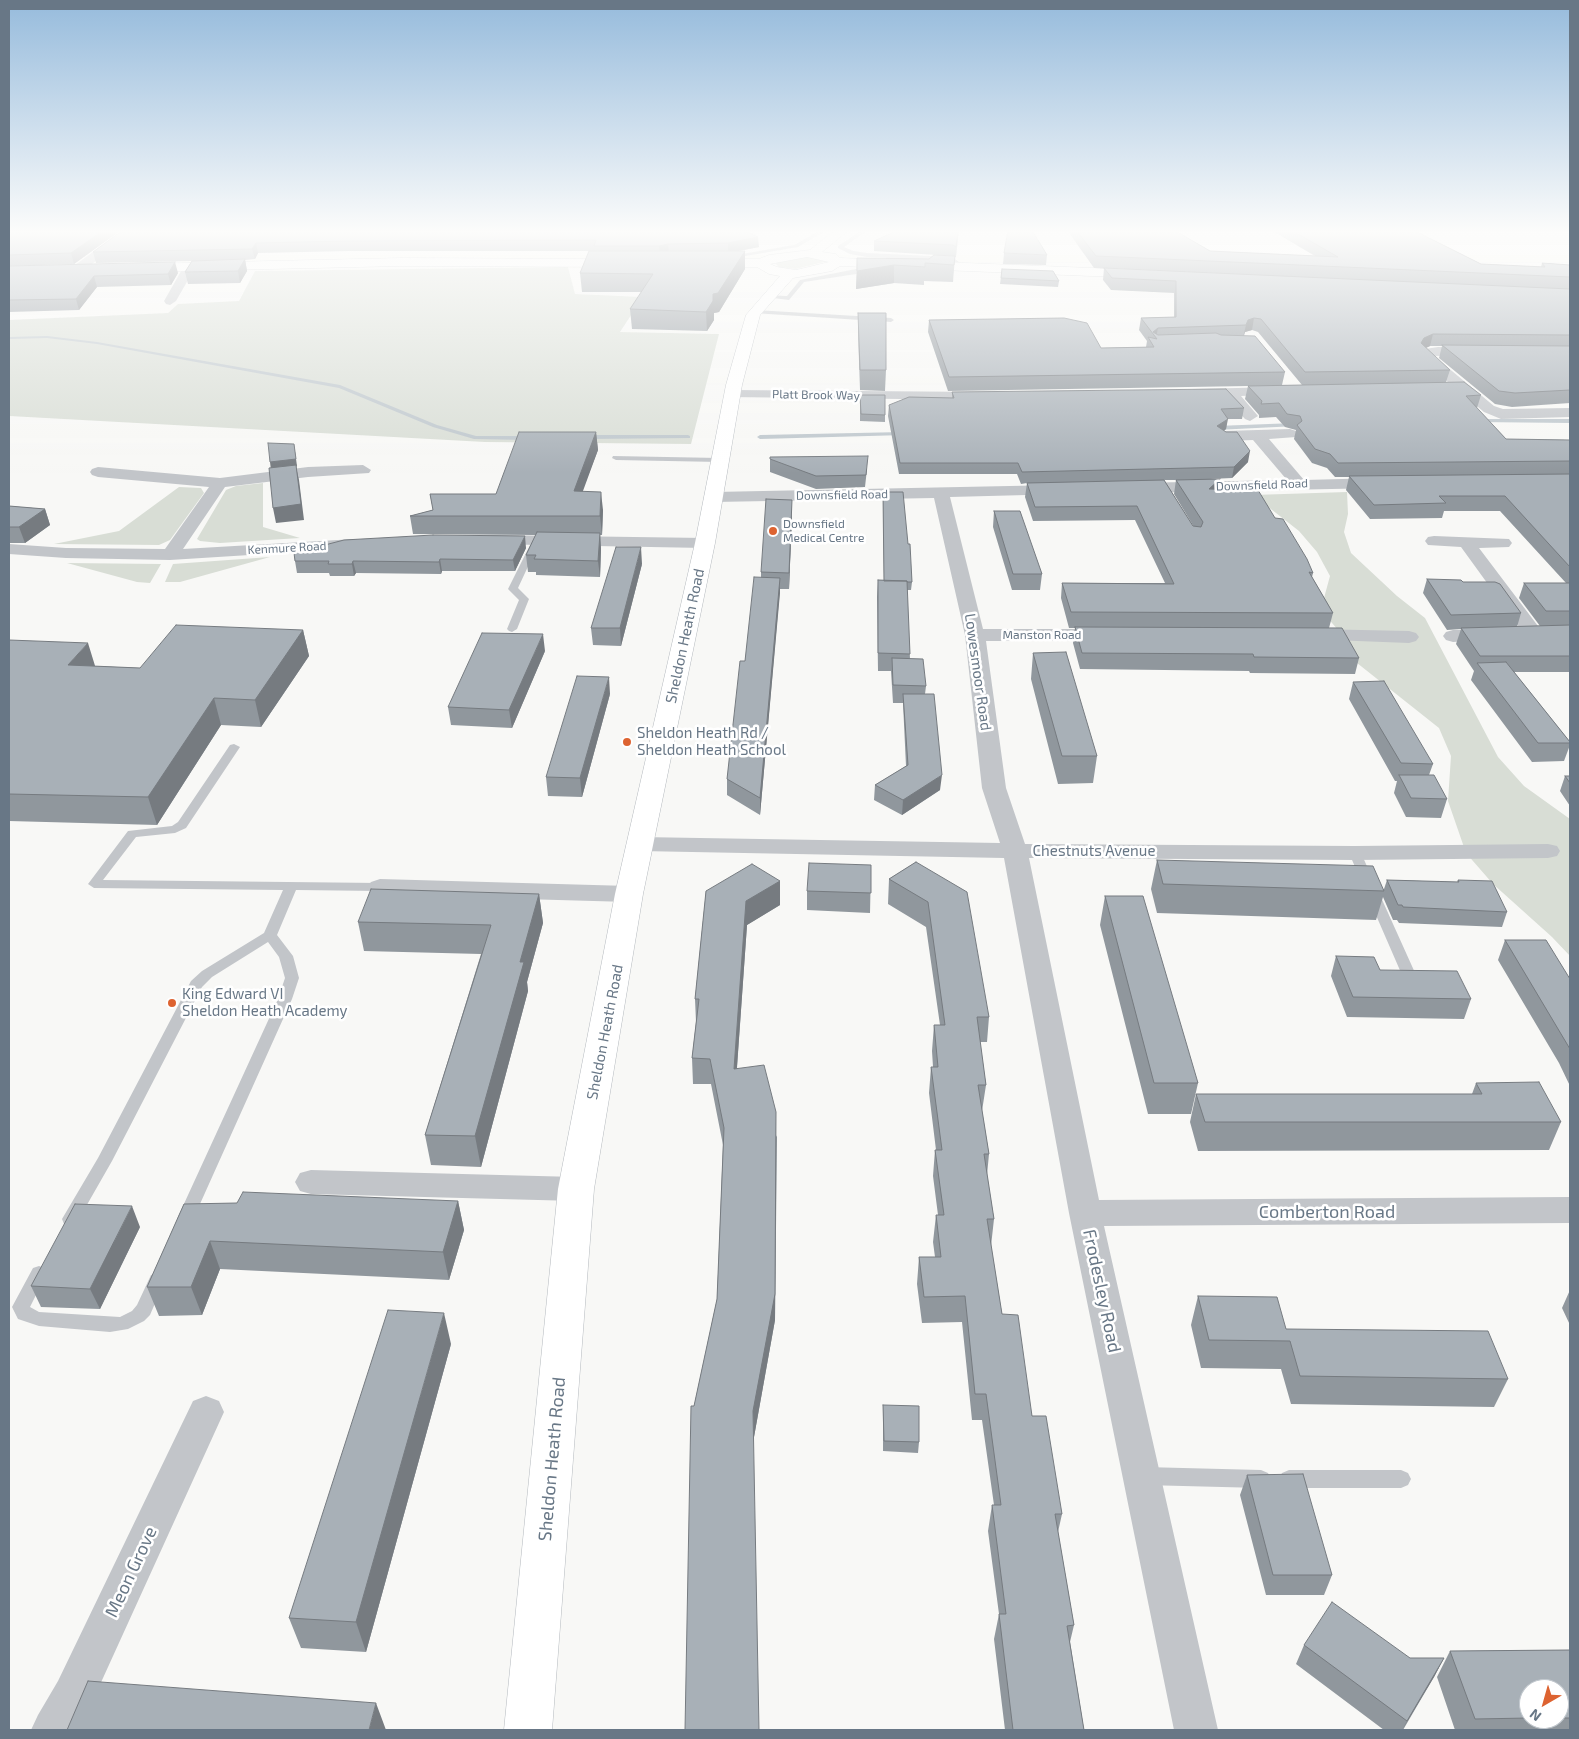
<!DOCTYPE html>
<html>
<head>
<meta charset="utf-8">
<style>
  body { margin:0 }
  #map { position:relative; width:1579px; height:1739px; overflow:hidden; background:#f8f8f6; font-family:"Exo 2",sans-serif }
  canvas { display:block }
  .frame { position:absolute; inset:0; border:10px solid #687786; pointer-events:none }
  .north { position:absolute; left:1519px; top:1679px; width:50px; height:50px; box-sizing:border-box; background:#fff; border:1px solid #c3c9cf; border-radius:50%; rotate:218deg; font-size:14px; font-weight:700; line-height:20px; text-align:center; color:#687786 }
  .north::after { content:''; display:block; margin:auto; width:18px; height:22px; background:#dd6331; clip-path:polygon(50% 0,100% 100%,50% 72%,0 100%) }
</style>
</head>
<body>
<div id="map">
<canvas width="1579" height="1739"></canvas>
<div class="frame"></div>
<div class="north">N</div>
</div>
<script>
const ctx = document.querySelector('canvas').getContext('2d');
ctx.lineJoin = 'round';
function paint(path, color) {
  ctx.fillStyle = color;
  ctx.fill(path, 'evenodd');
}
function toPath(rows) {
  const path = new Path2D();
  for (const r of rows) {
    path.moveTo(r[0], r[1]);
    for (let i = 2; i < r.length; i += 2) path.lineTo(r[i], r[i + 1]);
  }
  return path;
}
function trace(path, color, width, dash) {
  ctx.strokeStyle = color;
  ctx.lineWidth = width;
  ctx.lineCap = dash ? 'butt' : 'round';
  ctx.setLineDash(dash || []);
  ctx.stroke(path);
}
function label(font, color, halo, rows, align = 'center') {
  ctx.font = font + ' "Exo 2",sans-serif';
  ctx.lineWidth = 5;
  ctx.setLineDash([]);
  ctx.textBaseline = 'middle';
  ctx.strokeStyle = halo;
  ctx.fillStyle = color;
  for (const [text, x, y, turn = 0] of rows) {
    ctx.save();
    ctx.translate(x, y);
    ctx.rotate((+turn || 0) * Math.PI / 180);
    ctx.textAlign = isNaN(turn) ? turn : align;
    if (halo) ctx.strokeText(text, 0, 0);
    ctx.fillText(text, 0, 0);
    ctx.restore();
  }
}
paint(toPath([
  [812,255,828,261,796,269,779,267,776,264,777,261],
  [568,267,575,294,643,297,620,332,719,334,691,444,485,442,9,416,9,320,168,313,178,304,239,301,255,271],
  [263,483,263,527,300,538,220,543,200,541,197,539,226,490,236,486],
  [179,487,201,488,204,493,170,540,159,545,54,544,119,531],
  [1347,492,1348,514,1344,532,1351,553,1397,596,1425,618,1498,757,1524,786,1570,819,1570,956,1552,937,1493,884,1466,853,1448,801,1451,756,1439,728,1352,659,1343,636,1327,617,1324,598,1330,576,1317,552,1299,531,1253,495],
  [270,557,180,582,165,582,173,564],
  [67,563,161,564,150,583,137,582]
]), '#d8ddd5');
paint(toPath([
  [47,336,97,342,340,385,437,425,476,436,528,436,531,438,528,440,474,439,433,427,339,388,97,344,47,338,9,339,9,337,47,336],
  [1478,419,1570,419,1570,423,1476,422,1475,421,1478,419],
  [1295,423,1298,425,1297,426,1216,430,1213,428,1216,426,1295,423],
  [903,432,906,434,905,435,760,439,757,437,760,435,903,432],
  [688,435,690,436,690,438,586,439,583,437,586,435,688,435]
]), '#bcc5cb');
const secondary = toPath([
  [835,230,849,230,822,252,836,254,840,258,1142,270,1149,274,1142,278,840,266,832,271,793,278,760,315,742,385,715,543,643,894,594,1189,552,1730,504,1730,558,1189,615,894,695,543,726,385,746,315,780,276,769,274,757,267,708,267,701,263,708,259,759,259,769,255,810,250,835,230],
  [807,257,829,262,796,270,777,267,770,264,807,257],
  [401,258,622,259,629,263,622,267,401,266,140,272,133,268,140,264,401,258]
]);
trace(secondary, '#b4b9be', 1);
paint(toPath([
  [821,230,827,230,798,247,728,259,725,257,794,245,821,230],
  [862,230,868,230,844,247,853,251,867,253,952,257,959,262,960,267,955,268,954,264,950,261,867,257,850,254,838,248,838,246,862,230],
  [856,269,876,271,804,282,789,300,765,297,768,295,787,296,800,280,856,269],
  [755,310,891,318,894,320,891,322,753,313,755,310],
  [613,456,720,458,724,460,720,462,616,460,612,458,613,456],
  [534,542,538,545,518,588,529,599,517,629,512,632,509,631,507,629,519,600,508,589,530,545,534,542],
  [234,744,240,747,186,828,175,833,136,837,103,880,380,883,386,887,380,891,296,890,277,935,293,956,299,978,292,999,191,1224,185,1225,179,1224,177,1219,278,999,285,978,279,957,268,942,212,977,202,987,112,1161,76,1224,70,1225,64,1224,62,1219,98,1158,191,981,202,971,264,933,283,890,94,888,88,884,128,831,172,826,178,822,230,745,234,744],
  [1355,849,1361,853,1416,975,1414,978,1409,979,1402,975,1349,853,1355,849],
  [39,1266,45,1268,47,1273,30,1307,39,1312,120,1317,132,1311,137,1305,151,1275,157,1273,163,1275,165,1280,150,1315,144,1321,128,1329,110,1332,39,1326,18,1319,12,1307,33,1268,39,1266],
  [1144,1467,1261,1470,1268,1473,1271,1479,1268,1485,1261,1488,1144,1485,1137,1482,1134,1476,1137,1470,1144,1467],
  [1289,1470,1401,1470,1408,1473,1411,1479,1408,1485,1401,1488,1289,1488,1282,1485,1279,1479,1282,1473,1289,1470]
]), '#c2c5c9');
paint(toPath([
  [123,230,136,230,79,274,71,274,69,271,71,268,123,230],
  [190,262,196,266,176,301,170,305,166,304,164,301,184,266,190,262],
  [1438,347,1480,348,1482,351,1475,355,1434,356,1494,406,1503,409,1570,408,1570,417,1501,419,1484,412,1424,362,1420,355,1422,352,1425,349,1438,347],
  [1279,387,1286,391,1284,394,1241,396,1258,416,1250,421,1245,419,1225,397,1194,397,1187,393,1194,389,1279,387],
  [732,390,987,392,994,396,987,400,727,397,725,394,732,390],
  [1290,429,1296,431,1298,434,1296,437,1269,439,1304,480,1381,478,1387,479,1389,483,1387,487,1381,488,1134,493,1128,492,1126,488,1128,484,1134,483,1287,480,1253,440,1225,441,1217,436,1225,431,1290,429],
  [363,465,371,470,369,473,308,477,225,487,183,549,355,539,361,540,364,544,361,548,170,560,66,558,9,554,9,544,66,548,165,549,209,487,98,477,92,475,90,472,92,469,98,467,220,478,308,467,363,465],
  [1059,485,1065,486,1067,490,1065,494,950,497,983,629,1108,629,1115,631,1118,635,1115,639,1108,641,986,641,1006,788,1025,844,1355,846,1548,844,1557,846,1560,851,1557,856,1548,858,1355,860,1029,858,1099,1200,1570,1197,1570,1223,1104,1226,1218,1730,1174,1730,1069,1213,1004,858,640,851,631,849,628,844,631,839,640,837,1000,843,982,788,965,635,934,498,714,502,708,501,706,497,708,493,714,492,1059,485],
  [492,535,705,538,711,539,714,543,711,547,705,548,486,544,483,540,486,536,492,535],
  [1434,536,1509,539,1512,543,1509,547,1479,548,1544,634,1541,638,1527,638,1461,547,1428,545,1425,541,1428,537,1434,536],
  [1313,629,1409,631,1416,633,1419,637,1416,641,1409,643,1306,639,1303,635,1306,631,1313,629],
  [1493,629,1500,631,1503,635,1500,639,1453,642,1446,640,1443,636,1446,632,1453,630,1493,629],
  [380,879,629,886,638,888,642,894,638,900,629,902,380,895,371,892,367,887,371,882,380,879],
  [311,1170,576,1177,587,1180,592,1189,587,1198,576,1201,311,1194,300,1191,295,1182,300,1173,311,1170],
  [206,1396,219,1401,224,1412,88,1711,77,1730,31,1730,38,1715,58,1681,193,1401,206,1396]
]), '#c2c5c9');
paint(secondary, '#fff');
paint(toPath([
  [9,230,121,230,74,264,9,266],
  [123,230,744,230,759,247,738,251,745,269,719,312,714,313,714,320,707,331,632,329,630,309,642,292,582,292,580,273,594,251,349,251,258,253,255,259,245,260,247,271,240,283,188,284,185,272,192,261,96,263,93,252],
  [849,230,860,230,855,232,850,232],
  [898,230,960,230,959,230,956,257,955,257,953,282,924,281,924,285,894,283,856,289,857,258,929,259,953,256,874,251,874,241],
  [1067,230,1174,230,1210,251,1315,256,1271,230,1413,230,1481,264,1541,267,1542,263,1570,265,1570,403,1512,407,1495,404,1439,358,1442,346,1430,346,1426,348,1450,370,1446,382,1481,395,1477,408,1506,439,1570,440,1570,672,1514,672,1570,742,1570,745,1564,761,1532,762,1471,680,1474,671,1456,644,1461,629,1447,630,1423,593,1427,579,1463,582,1521,613,1517,627,1540,626,1519,598,1524,583,1566,583,1500,511,1444,511,1442,518,1370,519,1346,490,1349,477,1335,477,1327,468,1312,463,1294,439,1296,430,1285,427,1276,417,1259,418,1259,415,1245,399,1248,386,948,391,928,332,929,320,1101,348,1146,347,1147,341,1139,330,1141,318,1174,317,1174,293,1111,290,1103,280,1104,268,1232,274,1094,268],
  [1252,330,1258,332,1302,385,1282,385,1285,372,1244,336,1245,332],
  [1004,253,1047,255,1046,265,1003,264],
  [9,266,178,273,171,285,97,287,79,310,9,312],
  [1002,269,1059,281,1058,287,1000,284],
  [858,313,886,370,885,391,860,390,858,332],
  [952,392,1244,408,1242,419,1227,419,1226,429,1224,431,1248,462,1232,478,1210,479,1220,479,1218,489,1275,518,1313,573,1312,577,1333,613,1329,628,1359,658,1355,674,1250,673,1249,671,1080,669,1073,643,1075,628,1069,628,1061,598,1062,583,1165,583,1135,520,1033,521,1025,497,1027,483,1021,484,1017,474,899,474,888,416,889,405,952,398],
  [1164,480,1176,480,1174,494,1194,527,1193,526],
  [860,395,885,395,885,422,860,421],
  [596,432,598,450,582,491,603,510,602,535,600,535,601,549,600,577,536,575,536,572,528,572,526,555,536,535,413,534,410,516,433,510,430,494,496,494],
  [770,459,867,469,865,487,816,489,770,472],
  [883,492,908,544,912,582,911,590,907,590,910,659,926,686,925,694,940,790,902,815,874,800,875,785,906,766,903,703,893,703,891,671,878,671,877,597,878,580,884,580],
  [9,506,45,509,50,525,25,543,9,543],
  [994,511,1042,574,1040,590,1012,590,993,527],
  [792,515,789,589,780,589,760,815,727,795,727,779,745,661,761,577,761,572],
  [526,548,515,571,442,571,441,574,356,573,354,576,330,576,329,573,297,573,295,561],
  [642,564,621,646,593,645,591,628],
  [303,630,309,656,261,727,221,725,157,825,9,821,9,640,95,666,140,668],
  [545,651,512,728,451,725,448,707],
  [1033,653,1097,756,1093,783,1058,784,1031,679],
  [1353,682,1433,764,1429,775,1447,799,1441,818,1406,817,1394,793,1397,781,1395,781,1349,699],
  [610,694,582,797,548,796,546,777],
  [1565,776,1570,776,1570,806,1560,791],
  [1157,860,1384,889,1387,880,1457,882,1458,880,1507,912,1502,927,1399,923,1397,920,1393,920,1383,897,1376,920,1157,913,1151,889],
  [916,862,989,1017,987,1042,980,1042,986,1085,982,1111,989,1154,987,1175,994,1219,991,1246,1002,1314,1032,1416,1062,1514,1058,1532,1074,1625,1070,1642,1084,1730,1005,1730,994,1639,999,1614,988,1531,992,1505,994,1505,982,1420,972,1420,962,1322,922,1323,917,1284,919,1257,935,1257,933,1242,936,1215,938,1215,933,1176,935,1150,936,1150,929,1093,931,1067,933,1067,932,1051,934,1025,940,1025,926,927,888,904,889,879],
  [871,865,870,913,807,910,807,891],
  [780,881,780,905,747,925,737,1068,777,1137,775,1320,754,1437,694,1406,717,1299,723,1145,711,1084,693,1084,692,1058,696,1022,695,999,706,891],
  [539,894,543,923,527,982,528,991,481,1167,431,1165,425,1135,481,954,364,951,358,922],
  [1105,896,1198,1083,1191,1114,1148,1114,1100,925],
  [1505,940,1570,979,1570,1086,1559,1063,1498,960],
  [1336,956,1471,999,1464,1019,1347,1017,1331,976],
  [1476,1083,1561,1122,1549,1150,1198,1151,1190,1122,1196,1094,1472,1094],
  [458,1201,464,1230,449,1280,220,1269,202,1315,159,1316,147,1287,184,1204],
  [140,1227,100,1309,41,1307,31,1286],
  [1570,1290,1570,1325,1562,1308],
  [1198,1296,1286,1329,1508,1379,1494,1407,1291,1404,1281,1369,1201,1368,1191,1325],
  [451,1344,366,1652,301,1648,289,1618],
  [883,1405,919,1442,918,1453,883,1451],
  [1247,1475,1332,1575,1324,1595,1266,1595,1240,1495],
  [1304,1645,1410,1658,1444,1658,1434,1677,1403,1730,1384,1730,1296,1664],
  [1570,1650,1570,1730,1455,1730,1437,1677,1450,1651],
  [1529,1689,1559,1689,1559,1719,1529,1719]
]), '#90979d');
paint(toPath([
  [104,230,121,230,74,264,71,253],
  [869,230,882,230,869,231],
  [758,237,759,247,728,253,728,243],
  [256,243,258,253,255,259,252,249],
  [668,244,669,254,660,257,659,246],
  [745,251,745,269,719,312,714,313,714,320,707,331,706,312,713,294],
  [245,259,247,271,240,283,238,271],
  [175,262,178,273,171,285,168,274],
  [894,265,894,283,856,289,857,271],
  [94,276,97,287,79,310,76,299],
  [1254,318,1252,330,1245,332,1243,337,1246,325,1248,320],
  [1158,328,1156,338,1153,332],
  [1433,334,1430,346,1421,350,1421,343,1424,338],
  [1228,419,1226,429,1215,437,1217,426],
  [596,432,598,450,576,510,574,491],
  [294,444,297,466,296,467,299,480,304,520,276,523,273,508,271,470,270,462],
  [1250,451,1248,462,1232,478,1234,467],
  [1220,479,1217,493,1209,489],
  [601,492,603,510,602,535,600,516],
  [792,500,792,515,789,589,789,573],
  [45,509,50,525,25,543,19,527],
  [600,533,601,549,600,577,598,561],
  [525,536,526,548,515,571,513,560],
  [641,547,642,564,621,646,620,628],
  [440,559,442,571,441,574,439,562],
  [353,561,356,573,354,576,352,564],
  [780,578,780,593,760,815,760,798],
  [303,630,309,656,261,727,255,700],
  [543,634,545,651,512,728,509,710],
  [88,643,96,669,68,665],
  [609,677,610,694,582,797,580,778],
  [214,698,221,725,157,825,148,797],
  [942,775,940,790,902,815,903,800],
  [780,881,780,905,747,925,735,1094,734,1069,746,901],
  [539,894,543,923,527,982,528,991,481,1167,475,1136,520,962],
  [776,1112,775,1320,754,1437,753,1411],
  [458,1201,464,1230,449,1280,443,1252],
  [132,1206,140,1227,100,1309,90,1289],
  [210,1241,220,1269,202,1315,191,1287],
  [444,1313,451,1344,366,1652,356,1622],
  [1444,1658,1434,1677,1402,1730,1407,1721],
  [376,1703,386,1730,369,1730]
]), '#767b80');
const building = toPath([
  [9,230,104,230,71,253,9,255,9,230],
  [123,230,744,230,758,237,728,243,668,244,659,246,594,246,596,240,347,241,256,243,252,249,93,252,123,230],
  [898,230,958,230,956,247,953,245,874,241,898,230],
  [1008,230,1032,230,1047,255,1004,253,1008,230],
  [1076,230,1174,230,1210,251,1338,257,1291,230,1413,230,1481,264,1545,267,1542,263,1570,265,1570,277,1096,256,1076,230],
  [589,251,745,251,718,293,713,294,713,301,706,312,630,309,653,274,580,273,589,251],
  [934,255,955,256,954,265,925,263,925,267,894,265,857,271,857,258,929,259,934,255],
  [245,259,238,271,185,272,192,261,245,259],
  [175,262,168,274,94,276,76,299,9,300,9,266,175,262],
  [1104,268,1570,289,1570,335,1433,334,1424,338,1421,343,1450,370,1305,372,1261,319,1254,318,1248,320,1246,325,1158,328,1153,332,1158,335,1216,333,1221,335,1255,336,1285,372,949,377,929,320,1064,318,1087,323,1101,348,1154,347,1148,337,1157,339,1141,318,1176,317,1176,281,1112,278,1104,268],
  [1002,269,1053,271,1059,281,1001,278,1002,269],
  [858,313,886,313,886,370,860,370,858,313],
  [1442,345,1570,346,1570,390,1515,393,1499,391,1442,345],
  [1464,382,1481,395,1466,396,1506,439,1570,440,1570,461,1338,463,1330,454,1315,449,1297,425,1302,421,1300,416,1287,414,1279,403,1261,404,1262,401,1248,386,1464,382],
  [1226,389,1244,408,1221,409,1228,419,1217,426,1226,432,1237,432,1250,451,1234,467,1022,472,1018,463,900,463,889,405,909,397,954,398,952,392,1226,389],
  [860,395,885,395,885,415,861,414,860,395],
  [519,432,596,432,574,491,601,492,600,516,410,516,433,510,430,494,496,494,519,432],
  [268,443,294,444,296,459,270,462,268,443],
  [868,456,866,475,816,476,770,459,770,457,868,456],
  [296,465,301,504,273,508,269,468,296,465],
  [1570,474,1570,567,1505,496,1439,496,1446,503,1374,505,1349,476,1570,474],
  [1220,479,1209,489,1258,490,1275,518,1283,519,1307,559,1313,573,1309,572,1333,613,1071,612,1062,583,1174,584,1137,506,1035,507,1027,483,1164,480,1193,526,1201,527,1203,522,1176,480,1220,479],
  [883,492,903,492,908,544,910,544,912,582,907,582,907,581,884,581,883,492],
  [766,499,792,500,789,573,761,572,766,499],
  [9,506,45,509,19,527,9,527,9,506],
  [994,511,1020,511,1042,574,1013,574,994,511],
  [537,532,600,533,598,561,534,559,536,555,526,555,537,532],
  [433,535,525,536,513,560,440,559,439,562,353,561,352,564,328,564,329,561,295,561,294,553,344,540,433,535],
  [616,547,641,547,620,628,591,628,616,547],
  [754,577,780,578,760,798,727,779,740,661,745,661,754,577],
  [1427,579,1461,580,1463,582,1495,582,1500,584,1521,613,1451,615,1427,579],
  [878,580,907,581,910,654,878,653,878,580],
  [1524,583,1570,583,1570,611,1546,611,1524,583],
  [176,625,303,630,255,700,214,698,148,797,9,794,9,640,88,643,68,665,140,668,176,625],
  [1570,625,1570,656,1480,656,1461,628,1570,625],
  [1075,627,1342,628,1359,658,1254,657,1253,654,1082,653,1075,627],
  [482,633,543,634,509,710,448,707,482,633],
  [1066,652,1097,756,1062,756,1033,653,1066,652],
  [892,658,923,659,926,686,893,685,892,658],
  [1506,662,1570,742,1570,743,1538,743,1477,663,1506,662],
  [577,676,609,677,580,778,546,777,577,676],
  [1384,681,1433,764,1401,763,1353,682,1384,681],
  [903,694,934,694,942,775,903,800,875,785,908,765,903,694],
  [1399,775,1434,775,1447,799,1411,798,1399,775],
  [1565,776,1570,776,1570,783,1565,776],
  [1157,860,1373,866,1384,891,1163,884,1157,860],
  [916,862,967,892,989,1017,977,1017,986,1085,978,1085,989,1154,984,1154,994,1219,987,1219,1002,1314,1018,1315,1032,1416,1046,1416,1062,1514,1055,1514,1074,1625,1067,1626,1084,1730,1013,1730,999,1614,1006,1614,992,1505,1001,1505,986,1394,975,1394,965,1296,924,1297,919,1257,941,1257,936,1215,944,1215,935,1150,942,1150,931,1067,938,1067,934,1025,945,1025,928,902,889,879,916,862],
  [809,863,871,865,871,893,807,891,809,863],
  [752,864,780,881,746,901,734,1069,764,1065,776,1112,775,1294,753,1411,759,1730,685,1730,691,1406,694,1406,717,1299,724,1128,710,1059,692,1058,699,999,695,999,706,891,752,864],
  [1387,880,1459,882,1458,880,1492,881,1507,912,1403,907,1402,905,1398,905,1387,880],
  [371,889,539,894,520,962,524,962,475,1136,425,1135,491,925,358,922,371,889],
  [1105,896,1143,896,1198,1083,1154,1083,1105,896],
  [1505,940,1546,940,1570,979,1570,1049,1505,940],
  [1336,956,1374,957,1380,970,1457,971,1471,999,1353,997,1336,956],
  [1539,1082,1561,1122,1205,1122,1196,1094,1482,1094,1476,1083,1539,1082],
  [243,1192,458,1201,443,1252,210,1241,191,1287,147,1287,184,1204,237,1203,243,1192],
  [75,1204,132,1206,90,1289,31,1286,75,1204],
  [1198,1296,1277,1297,1286,1329,1488,1331,1508,1379,1300,1376,1290,1341,1209,1340,1198,1296],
  [388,1310,444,1313,356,1622,289,1618,388,1310],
  [883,1405,919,1406,919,1442,884,1441,883,1405],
  [1303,1474,1332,1575,1273,1575,1247,1475,1303,1474],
  [1332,1602,1410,1658,1444,1658,1407,1721,1304,1645,1332,1602],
  [1570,1650,1570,1718,1559,1718,1559,1689,1529,1689,1529,1718,1475,1719,1450,1651,1570,1650],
  [88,1681,376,1703,369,1730,67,1730,88,1681]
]);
paint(building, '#a8b0b7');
trace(building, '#767b80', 1);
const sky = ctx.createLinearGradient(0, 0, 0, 473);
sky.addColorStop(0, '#96bbdc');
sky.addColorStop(0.49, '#fcfcfb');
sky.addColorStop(1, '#fcfcfb00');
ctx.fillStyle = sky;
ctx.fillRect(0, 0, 1579, 473);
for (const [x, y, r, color] of [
  [773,531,5,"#dd6331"],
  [627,742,5,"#dd6331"],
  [172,1003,5,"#dd6331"]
]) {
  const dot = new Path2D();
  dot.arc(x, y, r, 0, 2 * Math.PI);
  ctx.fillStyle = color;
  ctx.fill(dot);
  trace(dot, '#fff', 2);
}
label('12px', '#687786', '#fff', [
  ["Platt Brook Way",816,395,1],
  ["Downsfield Road",1262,485,-2],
  ["Downsfield Road",842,495,-1],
  ["Kenmure Road",287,548,-3],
  ["Manston Road",1042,635]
]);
label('12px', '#687786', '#fff', [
  ["Downsfield",783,524],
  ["Medical Centre",783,538]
], 'left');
label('15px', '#687786', '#fff', [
  ["Sheldon Heath Road",685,636,-78],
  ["Lowesmoor Road",978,672,82],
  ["Chestnuts Avenue",1094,851],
  ["Sheldon Heath Road",605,1032,-79]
]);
label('15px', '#687786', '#fff', [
  ["Sheldon Heath Rd /",637,733],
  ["Sheldon Heath School",637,750],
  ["King Edward VI",182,994],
  ["Sheldon Heath Academy",182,1011]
], 'left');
label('18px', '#687786', '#fff', [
  ["Comberton Road",1327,1212],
  ["Frodesley Road",1102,1291,78],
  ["Sheldon Heath Road",552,1459,-85],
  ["Meon Grove",131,1572,-65]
]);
</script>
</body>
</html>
